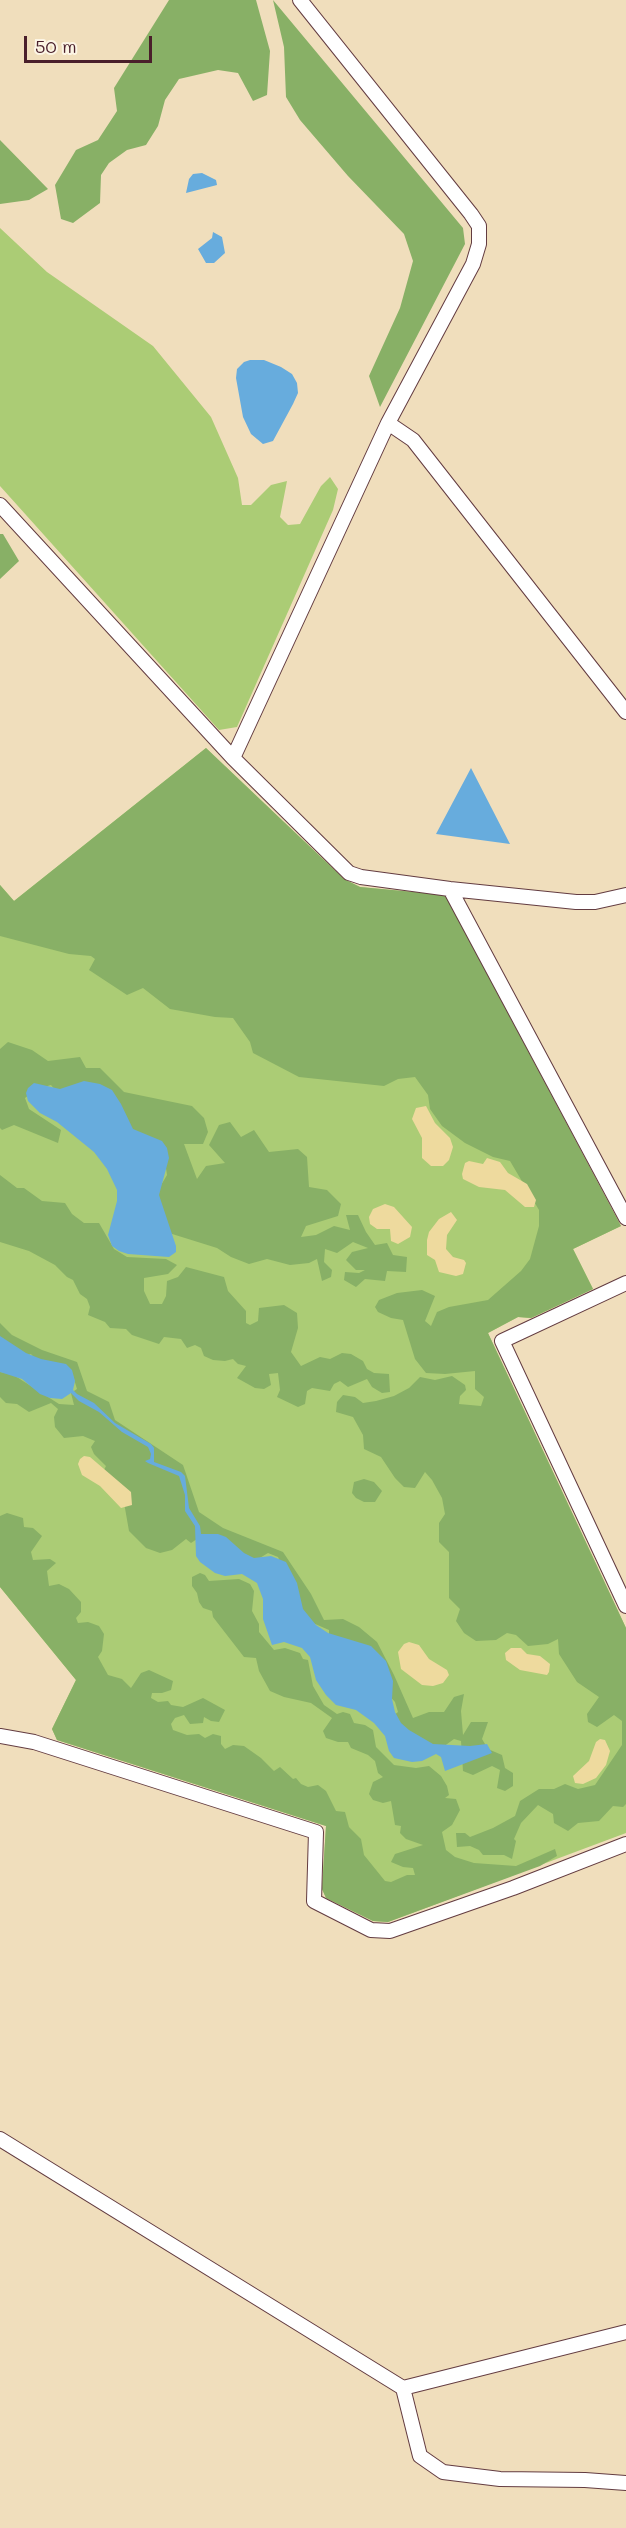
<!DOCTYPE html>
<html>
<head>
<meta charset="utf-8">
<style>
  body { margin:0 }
  #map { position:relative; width:626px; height:2528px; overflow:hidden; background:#f0debc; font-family:Mali,sans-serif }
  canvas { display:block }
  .scale { position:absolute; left:24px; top:36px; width:128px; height:27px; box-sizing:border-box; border:3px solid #4a1f2b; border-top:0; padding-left:8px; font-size:18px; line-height:21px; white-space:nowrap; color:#4a1f2b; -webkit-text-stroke:4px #fcf5e5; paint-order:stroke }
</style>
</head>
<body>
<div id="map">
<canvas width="626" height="2528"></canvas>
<div class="scale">50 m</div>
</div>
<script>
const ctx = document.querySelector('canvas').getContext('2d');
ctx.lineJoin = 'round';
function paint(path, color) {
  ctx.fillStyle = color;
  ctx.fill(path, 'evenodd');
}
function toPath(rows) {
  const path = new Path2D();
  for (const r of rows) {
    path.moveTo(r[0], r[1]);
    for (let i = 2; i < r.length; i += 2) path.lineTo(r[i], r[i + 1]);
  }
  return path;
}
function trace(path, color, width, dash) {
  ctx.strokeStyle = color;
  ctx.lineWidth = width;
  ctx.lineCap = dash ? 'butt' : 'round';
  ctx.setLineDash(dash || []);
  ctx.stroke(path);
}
paint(toPath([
  [0,228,47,272,153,346,211,417,238,478,242,505,251,505,271,485,287,481,280,517,288,525,300,524,321,486,330,477,338,489,333,510,237,727,219,730,0,486],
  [206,748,344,879,360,887,445,895,621,1226,573,1249,593,1289,531,1318,518,1317,488,1333,626,1628,626,1833,388,1922,373,1921,326,1898,322,1889,326,1826,57,1740,52,1729,76,1680,0,1587,0,885,14,901]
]), '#abcc75');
paint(toPath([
  [169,0,256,0,270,51,267,95,253,101,238,73,218,70,179,79,165,100,158,126,146,145,127,150,109,163,101,175,100,203,73,223,61,219,55,185,76,150,98,140,117,111,114,88],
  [273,0,463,228,465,244,380,407,369,376,400,308,413,261,404,234,348,176,300,120,286,97,284,47],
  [0,140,48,189,29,200,0,204],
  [0,534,3,534,19,561,0,579],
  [206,748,344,879,360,887,445,895,621,1226,573,1249,593,1289,531,1318,518,1317,488,1333,626,1628,626,1804,623,1807,613,1806,599,1821,578,1823,568,1831,554,1823,553,1814,538,1805,521,1823,514,1839,516,1841,512,1859,504,1855,483,1855,479,1850,470,1846,457,1847,456,1833,465,1833,470,1837,493,1828,515,1816,520,1801,539,1789,554,1789,565,1784,578,1789,595,1785,622,1745,622,1721,614,1715,597,1727,588,1722,587,1714,599,1697,577,1682,559,1654,558,1639,548,1644,528,1646,516,1635,507,1633,496,1640,476,1641,464,1633,456,1621,460,1609,449,1598,449,1552,439,1542,439,1523,445,1514,442,1498,432,1480,425,1472,415,1488,404,1487,395,1478,381,1457,364,1449,363,1435,353,1417,336,1412,337,1402,343,1395,355,1397,363,1403,376,1401,394,1396,409,1388,420,1377,435,1380,452,1376,465,1385,466,1390,460,1396,459,1404,481,1406,484,1397,475,1389,475,1371,445,1374,426,1373,415,1359,403,1320,391,1318,378,1312,375,1307,379,1300,397,1293,422,1290,435,1296,425,1321,431,1326,437,1312,449,1307,488,1300,521,1271,530,1259,539,1226,539,1210,510,1161,493,1157,465,1143,442,1126,430,1109,428,1095,415,1077,398,1079,384,1086,299,1077,253,1053,250,1042,233,1018,215,1017,170,1009,143,988,127,995,89,970,95,959,91,956,69,954,0,936,0,885,14,901],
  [8,1042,32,1050,48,1061,80,1057,86,1068,100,1068,124,1092,192,1106,204,1118,208,1132,203,1144,184,1144,197,1179,206,1166,225,1163,209,1145,219,1125,230,1122,241,1137,254,1130,269,1152,298,1149,307,1157,309,1187,327,1190,341,1204,338,1216,306,1226,301,1237,316,1235,334,1226,350,1230,346,1215,358,1215,366,1232,375,1245,387,1243,393,1255,407,1257,406,1272,387,1271,385,1281,365,1279,356,1287,344,1280,345,1272,359,1273,365,1270,356,1270,346,1260,352,1252,368,1248,353,1242,337,1253,325,1249,324,1262,332,1270,331,1277,322,1281,317,1259,309,1263,290,1265,267,1259,249,1264,231,1257,217,1248,169,1233,157,1192,167,1175,163,1147,60,1096,51,1085,37,1089,25,1098,29,1109,61,1130,58,1143,14,1125,2,1130,0,1128,0,1049],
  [0,1175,17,1188,24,1188,42,1201,65,1203,72,1214,84,1223,99,1223,114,1249,127,1257,166,1259,177,1265,168,1274,144,1278,144,1291,150,1304,162,1304,166,1296,167,1281,178,1277,186,1267,224,1277,228,1291,246,1311,246,1323,250,1325,258,1321,259,1308,284,1305,297,1313,298,1328,291,1352,301,1366,320,1357,330,1359,342,1353,351,1354,363,1361,367,1369,374,1373,389,1374,390,1392,382,1393,372,1387,367,1379,348,1387,340,1381,334,1384,330,1391,312,1388,307,1391,305,1404,298,1407,277,1397,280,1390,278,1373,269,1374,271,1385,264,1389,255,1388,237,1378,246,1366,238,1364,233,1359,225,1361,213,1360,204,1356,201,1348,195,1345,187,1348,181,1339,164,1337,159,1344,132,1335,126,1329,110,1328,105,1322,88,1315,90,1307,87,1299,80,1294,73,1280,67,1277,55,1265,29,1251,0,1242],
  [0,1323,12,1335,42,1350,77,1362,87,1391,109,1402,115,1420,183,1465,199,1512,223,1528,283,1552,311,1594,324,1620,343,1619,359,1627,377,1642,394,1675,413,1718,429,1712,444,1712,454,1697,464,1694,461,1711,463,1735,471,1722,488,1722,482,1739,488,1749,502,1755,505,1768,513,1773,513,1786,505,1791,497,1788,500,1770,492,1766,473,1775,463,1771,461,1741,454,1739,443,1747,433,1746,388,1720,398,1712,395,1702,345,1646,329,1634,329,1630,306,1620,278,1557,268,1553,258,1559,247,1559,197,1539,191,1543,186,1539,172,1550,160,1553,146,1548,129,1531,123,1497,102,1474,106,1466,94,1454,91,1447,95,1441,83,1436,64,1438,55,1427,54,1417,58,1409,51,1403,29,1412,17,1404,6,1403,0,1397,0,1372,12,1374,59,1404,74,1405,71,1393,77,1389,73,1376,35,1359,31,1354,16,1359,0,1346],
  [364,1479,374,1482,382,1491,375,1502,364,1502,356,1498,352,1493,354,1482],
  [7,1513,23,1518,24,1527,33,1528,42,1536,31,1552,33,1560,50,1559,56,1563,47,1571,49,1586,59,1584,69,1589,81,1602,81,1612,76,1618,78,1623,88,1622,99,1626,104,1634,102,1651,98,1657,108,1675,122,1679,131,1688,141,1673,149,1670,173,1681,171,1690,162,1693,152,1693,151,1698,158,1702,168,1701,171,1705,183,1707,203,1698,225,1710,219,1722,211,1721,204,1717,203,1723,190,1724,184,1715,175,1718,171,1724,173,1730,187,1735,199,1734,205,1738,213,1734,221,1736,221,1744,225,1749,233,1745,244,1746,261,1758,274,1771,280,1767,293,1779,296,1778,301,1784,308,1787,318,1785,326,1791,336,1811,345,1812,349,1827,361,1839,364,1855,385,1881,391,1882,407,1875,415,1875,413,1868,403,1867,391,1862,395,1854,423,1845,406,1839,400,1833,401,1826,395,1825,391,1801,383,1803,373,1800,369,1794,373,1782,383,1777,378,1773,375,1761,368,1755,351,1748,348,1742,338,1742,326,1738,323,1731,332,1718,311,1703,284,1697,270,1691,259,1671,256,1658,244,1657,213,1617,212,1611,203,1608,199,1602,197,1593,192,1586,192,1577,200,1573,205,1575,209,1581,239,1579,250,1584,254,1591,252,1611,259,1624,259,1632,274,1650,285,1648,300,1653,303,1659,308,1660,313,1686,324,1705,337,1714,343,1712,350,1714,354,1723,365,1725,373,1730,376,1747,394,1765,416,1768,429,1766,441,1776,447,1786,449,1795,445,1798,456,1799,460,1810,452,1825,442,1832,446,1850,455,1857,474,1863,516,1866,555,1849,557,1856,540,1866,388,1922,373,1921,326,1898,322,1889,326,1826,57,1740,52,1729,76,1680,0,1587,0,1516]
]), '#88b066');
paint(toPath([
  [426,1106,435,1123,450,1138,453,1147,449,1160,443,1166,431,1166,422,1158,422,1138,412,1119,416,1108],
  [487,1158,500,1162,508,1173,527,1184,536,1200,534,1207,525,1207,505,1190,479,1187,463,1179,462,1174,465,1163,469,1161,483,1164],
  [385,1204,394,1207,412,1227,410,1237,398,1244,391,1241,390,1229,377,1229,370,1224,369,1217,373,1209],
  [451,1212,457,1220,447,1235,446,1249,453,1257,464,1260,466,1263,463,1274,456,1276,439,1272,435,1260,427,1255,427,1240,429,1232,439,1219],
  [84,1456,90,1457,131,1492,132,1505,121,1508,100,1486,82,1475,78,1464,80,1459],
  [409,1642,419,1645,429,1659,447,1670,449,1675,443,1683,433,1686,422,1685,401,1669,398,1652,404,1644],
  [511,1648,521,1648,527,1654,540,1656,550,1664,549,1672,547,1675,520,1670,506,1660,505,1653],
  [600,1739,605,1740,610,1751,606,1765,596,1778,583,1784,575,1783,573,1776,589,1761,596,1742]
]), '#eeda9e');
paint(toPath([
  [202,173,216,180,217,185,186,193,189,179,193,174],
  [213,232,222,237,225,253,214,263,206,263,198,249,212,238],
  [250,360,264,360,281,367,292,374,297,383,298,393,293,404,273,441,263,444,251,434,243,417,236,378,237,369,244,362],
  [471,768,510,844,436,834],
  [84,1081,100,1084,112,1090,121,1104,133,1129,162,1141,167,1148,169,1158,159,1195,176,1246,176,1252,169,1257,128,1254,119,1251,112,1246,108,1235,117,1201,117,1190,107,1169,94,1152,57,1122,40,1113,28,1101,26,1093,28,1088,34,1083,60,1089],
  [0,1336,26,1353,41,1359,66,1364,72,1370,75,1381,73,1390,77,1394,94,1403,115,1423,151,1444,154,1448,154,1462,181,1472,185,1476,189,1508,200,1526,201,1534,218,1534,226,1537,244,1553,254,1558,271,1556,286,1562,297,1583,303,1609,316,1625,328,1633,371,1646,386,1661,393,1681,392,1699,395,1712,401,1723,409,1730,433,1744,470,1746,487,1744,492,1753,445,1771,441,1757,436,1754,422,1761,412,1762,394,1758,389,1751,385,1736,374,1723,356,1710,336,1705,326,1695,316,1680,310,1657,302,1648,284,1642,272,1645,263,1619,263,1599,257,1583,242,1574,225,1576,215,1573,200,1562,196,1556,195,1526,185,1511,185,1495,179,1476,148,1463,145,1461,150,1459,151,1454,148,1447,122,1432,99,1412,79,1401,71,1393,62,1399,50,1398,40,1394,22,1379,0,1372]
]), '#67acdd');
const street = toPath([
  [388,423,413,440,626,712],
  [0,505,233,758,349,873,361,877,450,889,576,902,595,902,626,895],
  [233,758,388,423,473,264,479,244,479,226,471,214,300,0],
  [450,889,626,1218],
  [626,1283,502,1341,626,1606],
  [0,1736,34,1742,316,1832,314,1901,371,1930,390,1931,513,1888,626,1844],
  [0,2139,403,2388,420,2456,443,2472,500,2479,585,2480,626,2483],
  [403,2388,626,2332]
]);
trace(street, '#633c41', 16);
trace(street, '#fff', 14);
</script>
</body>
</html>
